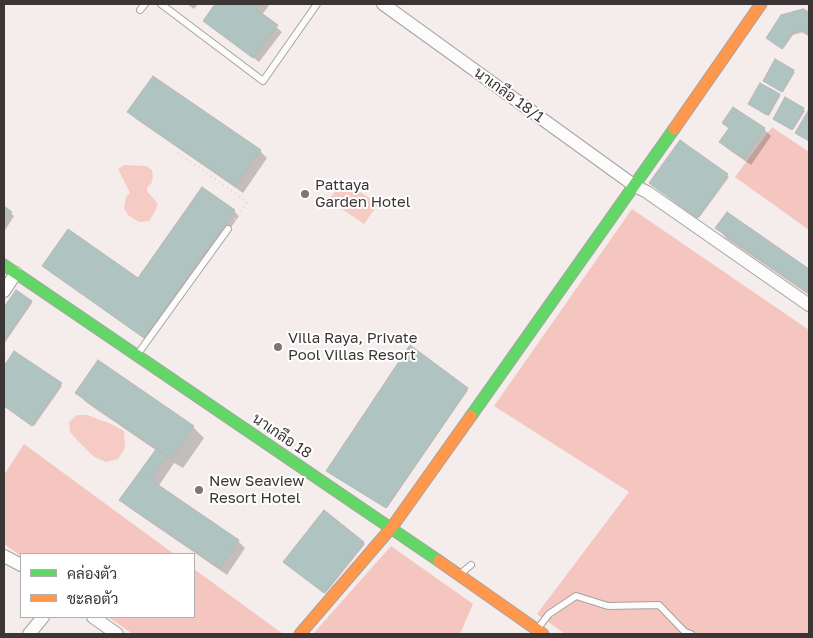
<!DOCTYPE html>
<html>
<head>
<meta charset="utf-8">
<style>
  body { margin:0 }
  #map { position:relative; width:813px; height:638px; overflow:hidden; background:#f4edeb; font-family:"Golos Text",Sarabun,sans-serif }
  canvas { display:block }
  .frame { position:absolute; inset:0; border:5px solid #3b3635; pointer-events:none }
  .legend { position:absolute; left:20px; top:553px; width:175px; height:65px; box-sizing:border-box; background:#fff; border:1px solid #b1afae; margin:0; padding:6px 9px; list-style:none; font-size:15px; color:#3b3635 }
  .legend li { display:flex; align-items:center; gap:10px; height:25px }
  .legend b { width:25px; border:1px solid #b1afae }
</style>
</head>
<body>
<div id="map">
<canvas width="813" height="638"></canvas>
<div class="frame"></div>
<ul class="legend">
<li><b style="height:6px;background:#63d668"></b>คล่องตัว</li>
<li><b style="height:6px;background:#ff974d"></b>ชะลอตัว</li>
</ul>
</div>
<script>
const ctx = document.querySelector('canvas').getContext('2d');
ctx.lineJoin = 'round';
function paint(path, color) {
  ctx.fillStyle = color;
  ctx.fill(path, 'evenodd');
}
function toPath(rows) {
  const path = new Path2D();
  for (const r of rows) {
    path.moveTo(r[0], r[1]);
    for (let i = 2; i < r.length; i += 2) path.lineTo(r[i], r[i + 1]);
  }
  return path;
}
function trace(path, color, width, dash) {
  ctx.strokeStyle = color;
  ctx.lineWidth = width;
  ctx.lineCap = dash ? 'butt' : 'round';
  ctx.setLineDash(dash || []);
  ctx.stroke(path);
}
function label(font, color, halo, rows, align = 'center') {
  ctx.font = font + ' "Golos Text",Sarabun,sans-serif';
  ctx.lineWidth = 4;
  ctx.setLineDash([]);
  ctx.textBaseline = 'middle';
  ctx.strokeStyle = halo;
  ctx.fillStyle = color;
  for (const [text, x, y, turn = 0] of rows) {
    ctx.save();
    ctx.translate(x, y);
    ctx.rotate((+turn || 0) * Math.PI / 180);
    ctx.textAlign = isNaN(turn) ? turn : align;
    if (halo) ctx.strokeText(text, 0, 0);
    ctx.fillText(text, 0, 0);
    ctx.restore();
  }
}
paint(toPath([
  [772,127,809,152,809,230,735,177],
  [632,209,809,330,809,634,565,634,537,614,629,492,494,406],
  [24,444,174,554,21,554,21,556,4,544,4,475],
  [391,546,473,604,460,634,313,634],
  [194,569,283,634,133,634,108,617,194,617]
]), '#f5c6bf');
paint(toPath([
  [124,165,146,166,152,170,153,177,151,184,147,187,147,191,158,204,154,213,149,221,139,222,128,215,124,208,126,197,130,193,118,169],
  [343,180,378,204,364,224,329,200],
  [77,415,87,415,111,424,124,431,125,448,118,459,106,462,93,456,79,442,70,432,69,422]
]), '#f5cbc4');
paint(toPath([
  [187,4,198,4,194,9],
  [217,4,270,4,262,15,282,32,259,62,204,21],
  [803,10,809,14,809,35,803,32,793,35,783,49,769,40],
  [793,71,795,72,783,92,765,82],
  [779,95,780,96,769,116,751,105],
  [785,99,805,111,793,130,775,120],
  [129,112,260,151,267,158,243,193,136,119],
  [723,122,764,129,771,136,751,165,728,149,721,142,730,129],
  [680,142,729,177,699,218,652,184],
  [4,208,14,216,4,232],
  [234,211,239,216,150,342,44,266,138,280],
  [727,214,809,271,809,295,727,239,717,228],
  [16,292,32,303,4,344,4,310],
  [15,352,62,386,34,426,4,405,4,368],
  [98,362,193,427,204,438,183,468,174,463,158,487,238,541,245,548,227,575,128,507,121,499,157,451,87,403,77,393],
  [467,389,468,390,387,508,329,472],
  [324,512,365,544,325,594]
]), '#0003');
const building = toPath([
  [215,4,261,4,257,10,278,25,253,58,203,21,215,4],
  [803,9,809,12,809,36,801,31,792,33,782,49,766,38,781,15,803,9],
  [775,59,794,70,782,92,763,81,775,59],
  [153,76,261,150,236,186,127,112,153,76],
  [760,83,780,94,767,115,748,104,760,83],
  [785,97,804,108,792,130,773,119,785,97],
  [733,107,765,128,744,159,719,142,729,128,722,123,733,107],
  [808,111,809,112,809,141,795,133,808,111],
  [680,140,728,174,697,218,649,183,680,140],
  [202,187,235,210,144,338,42,266,68,229,138,278,202,187],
  [4,206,12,212,4,223,4,206],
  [727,212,809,269,809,293,715,228,727,212],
  [16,290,32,301,4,341,4,307,16,290],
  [410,345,468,388,386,508,326,471,410,345],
  [14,351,62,383,32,426,4,406,4,366,14,351],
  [98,360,194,426,172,459,75,393,98,360],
  [157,448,167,456,151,480,239,540,220,568,119,500,157,448],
  [324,510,364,542,324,593,283,562,324,510]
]);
paint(building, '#afc4c0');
trace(building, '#b8b7b6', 1);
const lane = toPath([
  [161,4,263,81,317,4],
  [140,10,145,4],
  [137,355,228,229],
  [460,574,471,565],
  [538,628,549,614,576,596,608,606,659,605,685,632,691,634]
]);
const street = toPath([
  [383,4,635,186,647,192,809,305],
  [4,291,16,273],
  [4,556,21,565],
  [93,617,117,634],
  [29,634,43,617]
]);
const fast = toPath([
  [4,265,439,561],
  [471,416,674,129]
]);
const slow = toPath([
  [674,129,761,4],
  [439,561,543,634],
  [300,634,392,527,471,416]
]);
trace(lane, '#a7a2a1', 8);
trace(street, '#a7a2a1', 14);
trace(fast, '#a7a2a1', 13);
trace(slow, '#a7a2a1', 13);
trace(toPath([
  [178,153,247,202,233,222]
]), '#dcdada', 2.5, [1, 4]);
trace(lane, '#fdfcfc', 6);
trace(street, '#fdfcfc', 12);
trace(fast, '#63d668', 11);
trace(slow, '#ff974d', 11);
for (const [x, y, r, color] of [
  [305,194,5,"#7c7675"],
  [278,347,5,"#7c7675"],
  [199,490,5,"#7c7675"]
]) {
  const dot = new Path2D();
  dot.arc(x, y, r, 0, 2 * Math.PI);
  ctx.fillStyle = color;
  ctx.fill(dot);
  trace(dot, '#fff', 2);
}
label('15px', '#3b3635', '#fff', [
  ["นาเกลือ 18/1",509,95,36],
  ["นาเกลือ 18",282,436,34]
]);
label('15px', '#3b3635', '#fff', [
  ["Pattaya",315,185],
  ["Garden Hotel",315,202],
  ["Villa Raya, Private",288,338],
  ["Pool Villas Resort",288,355],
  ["New Seaview",209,481],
  ["Resort Hotel",209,498]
], 'left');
</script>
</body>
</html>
